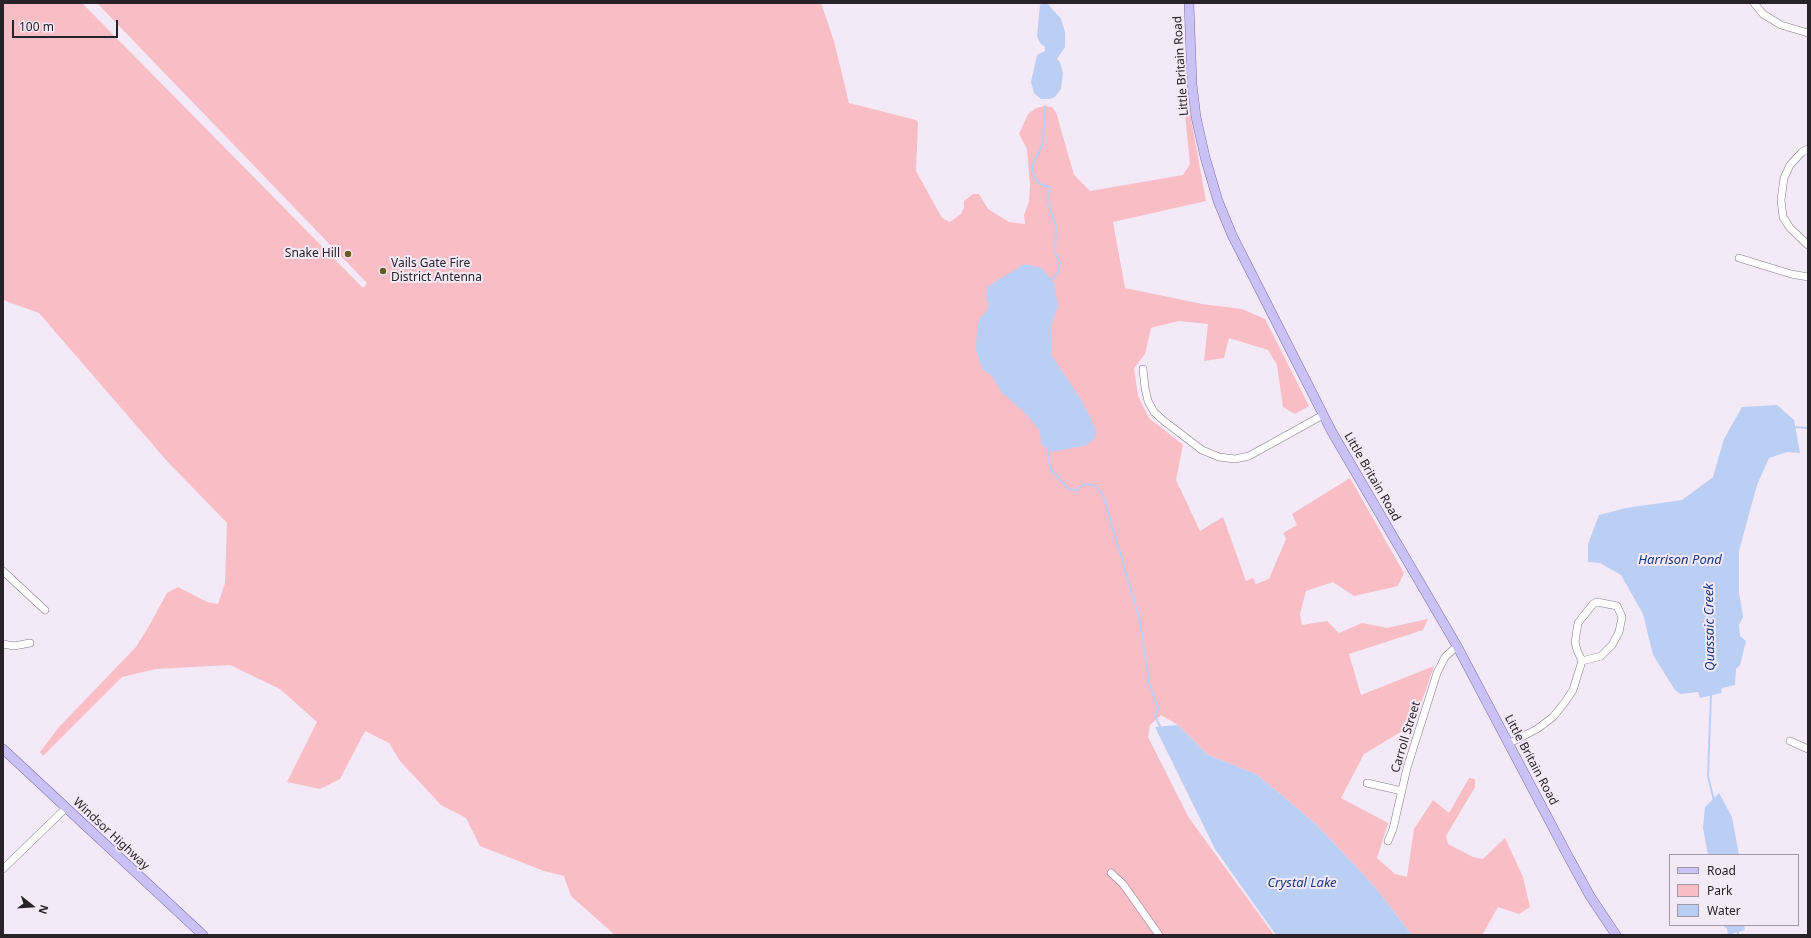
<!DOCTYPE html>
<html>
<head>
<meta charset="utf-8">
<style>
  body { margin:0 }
  #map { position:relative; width:1811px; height:938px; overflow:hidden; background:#f3e9f7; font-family:"Noto Sans",sans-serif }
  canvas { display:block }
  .frame { position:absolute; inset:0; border:4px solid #272328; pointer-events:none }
  .legend { position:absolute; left:1669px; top:854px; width:130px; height:72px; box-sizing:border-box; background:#f3e9f7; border:1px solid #a19aa4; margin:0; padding:5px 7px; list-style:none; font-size:12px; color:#272328 }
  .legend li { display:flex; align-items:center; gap:8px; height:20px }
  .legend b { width:20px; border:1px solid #a19aa4 }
  .north { position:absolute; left:12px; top:886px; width:40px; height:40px; -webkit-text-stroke:3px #f3e9f7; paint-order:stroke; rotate:107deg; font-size:11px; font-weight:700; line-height:16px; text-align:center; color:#272328 }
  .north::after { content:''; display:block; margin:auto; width:14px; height:18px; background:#272328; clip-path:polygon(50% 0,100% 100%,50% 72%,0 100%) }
  .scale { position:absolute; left:12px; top:20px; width:106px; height:18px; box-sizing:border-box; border:2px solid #272328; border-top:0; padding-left:5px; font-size:12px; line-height:14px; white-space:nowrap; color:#272328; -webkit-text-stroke:3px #f3e9f7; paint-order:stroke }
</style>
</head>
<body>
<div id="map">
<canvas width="1811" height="938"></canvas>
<div class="frame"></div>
<ul class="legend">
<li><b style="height:5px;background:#cac1f5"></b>Road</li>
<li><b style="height:11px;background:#f9bdc5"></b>Park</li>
<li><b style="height:11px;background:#bbcff5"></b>Water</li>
</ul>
<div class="north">N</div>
<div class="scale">100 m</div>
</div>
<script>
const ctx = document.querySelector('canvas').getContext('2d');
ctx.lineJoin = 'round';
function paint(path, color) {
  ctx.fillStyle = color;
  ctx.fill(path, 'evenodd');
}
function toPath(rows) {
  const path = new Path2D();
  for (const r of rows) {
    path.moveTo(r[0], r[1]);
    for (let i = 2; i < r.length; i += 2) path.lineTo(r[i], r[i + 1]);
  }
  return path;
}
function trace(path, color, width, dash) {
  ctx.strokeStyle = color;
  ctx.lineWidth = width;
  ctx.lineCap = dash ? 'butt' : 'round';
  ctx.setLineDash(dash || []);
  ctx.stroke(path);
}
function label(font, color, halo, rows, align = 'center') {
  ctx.font = font + ' "Noto Sans",sans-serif';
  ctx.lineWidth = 4;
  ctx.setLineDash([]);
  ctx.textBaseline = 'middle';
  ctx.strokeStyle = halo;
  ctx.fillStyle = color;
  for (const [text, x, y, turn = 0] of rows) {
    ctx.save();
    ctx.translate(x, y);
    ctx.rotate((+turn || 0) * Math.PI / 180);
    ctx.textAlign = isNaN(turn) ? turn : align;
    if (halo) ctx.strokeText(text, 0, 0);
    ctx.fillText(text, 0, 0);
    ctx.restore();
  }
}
paint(toPath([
  [3,3,82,3,363,288,367,283,97,3,821,3,834,41,849,103,916,120,918,123,916,171,942,218,950,222,961,214,964,208,964,201,973,194,979,194,988,209,1009,222,1025,224,1024,215,1029,202,1030,185,1027,149,1019,134,1028,114,1036,108,1045,106,1052,107,1056,112,1074,175,1090,191,1183,175,1190,164,1183,95,1185,94,1187,97,1206,201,1113,222,1125,288,1202,304,1242,309,1265,319,1309,406,1295,414,1283,407,1277,365,1268,350,1229,338,1224,358,1204,361,1208,324,1179,321,1151,328,1145,354,1134,368,1138,396,1149,418,1183,445,1176,480,1200,531,1223,517,1246,581,1253,578,1256,584,1269,579,1286,539,1283,533,1297,525,1292,514,1350,478,1404,573,1398,586,1354,596,1333,582,1306,591,1300,614,1302,625,1327,621,1339,633,1362,623,1387,628,1428,619,1423,630,1349,654,1361,695,1434,666,1414,724,1364,754,1341,798,1388,823,1377,858,1395,874,1407,877,1414,829,1433,800,1449,813,1469,778,1475,779,1475,787,1446,836,1448,844,1473,857,1483,859,1505,838,1523,877,1530,907,1519,914,1498,907,1482,935,1412,935,1374,886,1315,823,1256,774,1208,755,1178,725,1161,715,1150,725,1148,737,1189,818,1274,935,615,935,571,896,564,876,544,871,480,846,466,818,441,805,400,761,389,743,365,731,340,779,320,789,287,782,317,722,280,689,230,665,156,669,122,677,43,756,40,752,59,727,136,647,149,626,167,593,178,587,207,602,218,604,225,583,227,523,167,461,39,313,3,300]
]), '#f9bdc5');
paint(toPath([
  [1043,3,1047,3,1061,19,1065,32,1065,47,1057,59,1060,62,1063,73,1061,89,1055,97,1050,99,1041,99,1034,93,1031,82,1037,55,1045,51,1045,47,1040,43,1037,36,1040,5],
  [1024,264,1042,268,1054,283,1058,306,1051,326,1052,356,1082,401,1096,430,1096,437,1087,445,1052,452,1041,444,1040,431,1024,412,1002,393,992,376,982,369,976,350,977,328,980,318,987,310,989,304,986,298,987,287],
  [1777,405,1794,420,1800,453,1787,452,1769,458,1757,485,1739,551,1739,592,1743,617,1739,625,1740,636,1746,641,1740,665,1736,669,1735,685,1722,688,1721,693,1700,698,1698,692,1680,694,1675,690,1653,655,1643,614,1621,575,1600,563,1588,562,1588,544,1599,515,1626,508,1682,500,1713,477,1724,439,1742,407],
  [1178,725,1208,755,1256,774,1315,823,1374,886,1412,935,1276,935,1215,849,1155,727],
  [1719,793,1732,817,1739,855,1708,855,1703,828,1705,807],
  [1722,925,1744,925,1745,930,1728,935,1727,929]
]), '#bbcff5');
trace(toPath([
  [1045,106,1043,143,1032,166,1032,172,1039,184,1050,187,1047,200,1056,226,1055,252,1060,263,1057,274,1051,280],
  [1795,427,1808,428],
  [1048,449,1050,469,1069,489,1076,490,1085,484,1095,485,1103,495,1140,621,1149,683,1158,708,1155,717,1160,726],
  [1711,694,1708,776,1714,801],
  [1737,925,1738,935]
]), '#bbcff5', 2);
const minor = toPath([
  [1754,3,1763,14,1781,25,1808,33],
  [1808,149,1802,152,1790,165,1784,178,1781,200,1783,217,1790,228,1808,245],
  [1739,258,1791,274,1808,277],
  [1143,369,1145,388,1148,401,1154,412,1164,421,1202,450,1219,457,1235,459,1249,456,1323,415],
  [3,571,45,610],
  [1597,602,1617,606,1622,617,1619,632,1612,645,1601,656,1582,661,1577,650,1575,642,1578,623,1593,604,1597,602],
  [3,644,14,646,30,643],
  [1790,741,1808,749],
  [1510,743,1537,729,1553,717,1565,702,1573,690,1582,661],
  [1367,783,1402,791],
  [1388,841,1393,829,1407,768,1437,673,1445,657,1457,646],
  [3,869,66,808],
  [1111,873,1123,884,1159,935]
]);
const major = toPath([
  [1189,3,1192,84,1196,117,1205,157,1218,201,1232,235,1332,432,1457,646,1568,856,1590,896,1616,935],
  [3,749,203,935]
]);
trace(minor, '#837a86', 8);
trace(major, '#7a6fa9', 10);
trace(minor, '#fff', 7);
trace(major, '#cac1f5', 9);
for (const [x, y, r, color] of [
  [348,254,4,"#695826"],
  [383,271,4,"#695826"]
]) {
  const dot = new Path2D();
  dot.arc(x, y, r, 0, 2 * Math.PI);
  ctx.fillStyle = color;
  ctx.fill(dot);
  trace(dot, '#f3e9f7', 1.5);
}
label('12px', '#272328', '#f3e9f7', [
  ["Little Britain Road",1181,66,-94],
  ["Little Britain Road",1372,477,60],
  ["Carroll Street",1406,737,-73],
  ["Little Britain Road",1531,760,62],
  ["Windsor Highway",111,834,43]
]);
label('12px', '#272328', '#f3e9f7', [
  ["Snake Hill",340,254],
  ["Vails Gate Fire",391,264,"left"],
  ["District Antenna",391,278,"left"]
], 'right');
label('italic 13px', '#18377e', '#f3e9f7', [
  ["Harrison Pond",1680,560],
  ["Quassaic Creek",1710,627,-91],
  ["Crystal Lake",1302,883]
]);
</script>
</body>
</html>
